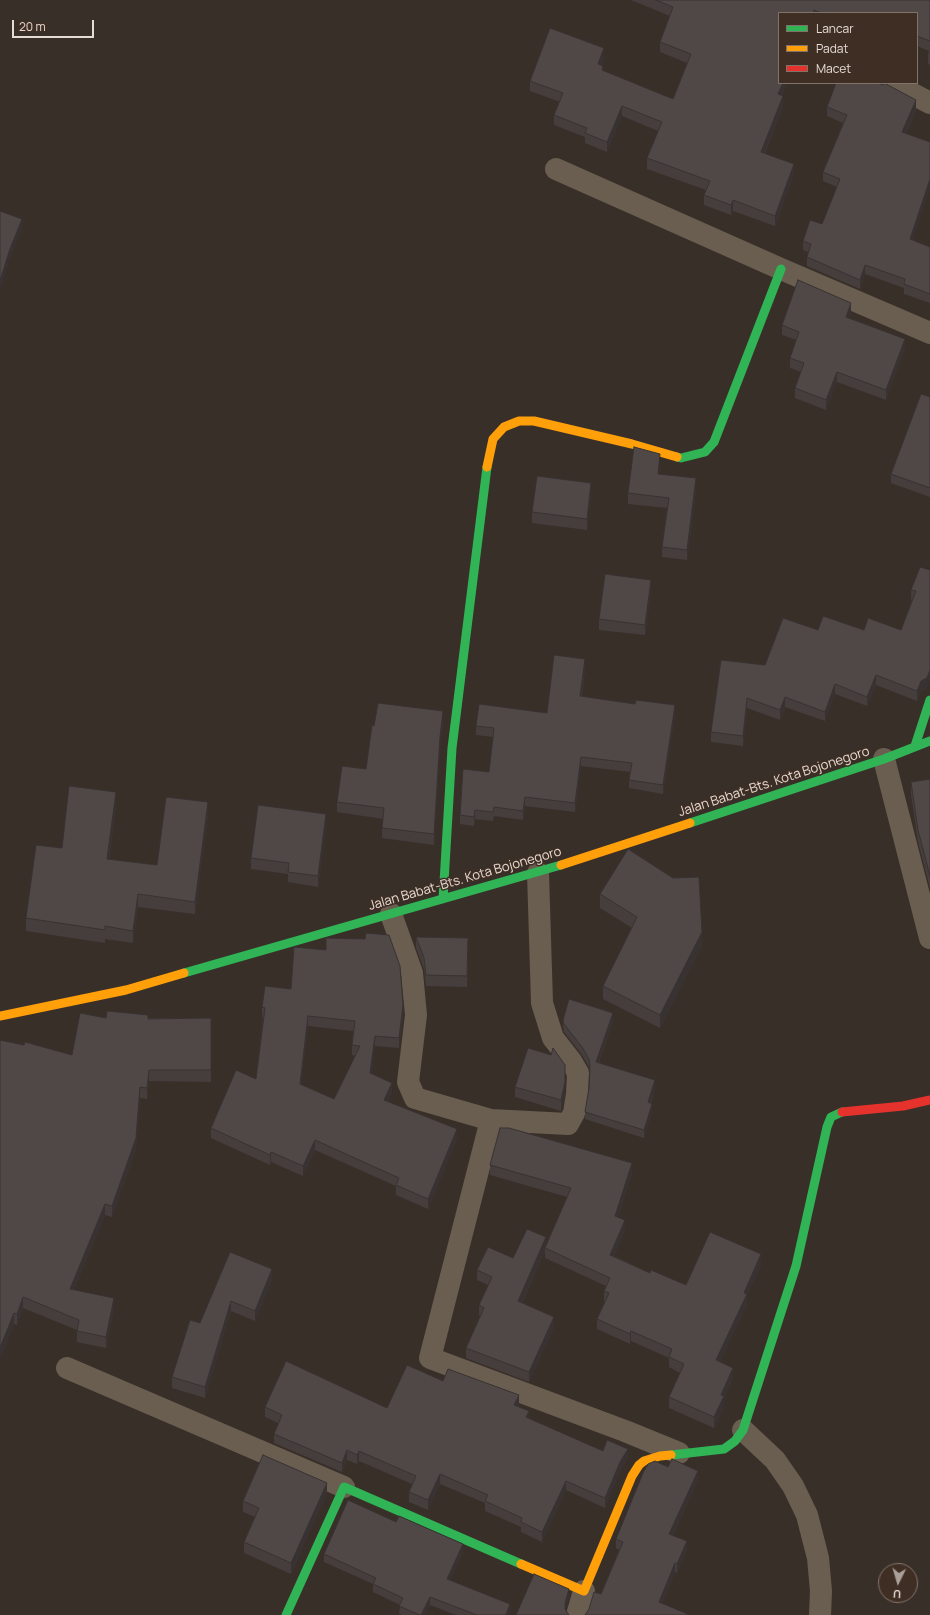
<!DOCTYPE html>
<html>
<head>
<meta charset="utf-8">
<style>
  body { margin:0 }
  #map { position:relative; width:930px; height:1615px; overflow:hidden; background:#392f29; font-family:Manrope,sans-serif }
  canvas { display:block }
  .legend { position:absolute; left:778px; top:12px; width:140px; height:72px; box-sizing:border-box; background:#3f2e23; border:1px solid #82736a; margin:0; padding:5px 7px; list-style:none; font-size:12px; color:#e7dbd5 }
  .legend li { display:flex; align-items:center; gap:8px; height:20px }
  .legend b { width:20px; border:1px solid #82736a }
  .north { position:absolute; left:878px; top:1563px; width:40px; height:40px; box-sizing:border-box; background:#3f2e23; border:1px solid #82736a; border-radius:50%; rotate:185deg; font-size:11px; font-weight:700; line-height:16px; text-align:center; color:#e7dbd5 }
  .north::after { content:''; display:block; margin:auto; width:14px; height:18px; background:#aa9f99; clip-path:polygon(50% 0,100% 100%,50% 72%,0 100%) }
  .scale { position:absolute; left:12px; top:20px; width:82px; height:18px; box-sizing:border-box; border:2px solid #e7dbd5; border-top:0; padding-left:5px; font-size:12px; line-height:14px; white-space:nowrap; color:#e7dbd5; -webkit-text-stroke:3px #3f2e23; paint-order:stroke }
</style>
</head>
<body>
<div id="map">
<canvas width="930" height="1615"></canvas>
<ul class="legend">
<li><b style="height:5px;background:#30b455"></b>Lancar</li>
<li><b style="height:5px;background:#ff9f0a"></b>Padat</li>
<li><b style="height:5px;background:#e5322d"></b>Macet</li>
</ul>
<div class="north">U</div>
<div class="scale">20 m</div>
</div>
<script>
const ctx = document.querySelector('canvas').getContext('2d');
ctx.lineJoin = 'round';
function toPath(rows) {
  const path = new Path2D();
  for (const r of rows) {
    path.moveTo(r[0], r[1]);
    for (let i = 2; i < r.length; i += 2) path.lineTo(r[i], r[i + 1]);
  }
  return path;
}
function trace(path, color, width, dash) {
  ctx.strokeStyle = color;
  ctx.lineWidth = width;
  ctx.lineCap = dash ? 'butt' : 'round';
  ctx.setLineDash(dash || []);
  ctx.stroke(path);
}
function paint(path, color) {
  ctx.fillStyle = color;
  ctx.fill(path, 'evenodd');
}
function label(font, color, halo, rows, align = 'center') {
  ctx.font = font + ' Manrope,sans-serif';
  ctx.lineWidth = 3;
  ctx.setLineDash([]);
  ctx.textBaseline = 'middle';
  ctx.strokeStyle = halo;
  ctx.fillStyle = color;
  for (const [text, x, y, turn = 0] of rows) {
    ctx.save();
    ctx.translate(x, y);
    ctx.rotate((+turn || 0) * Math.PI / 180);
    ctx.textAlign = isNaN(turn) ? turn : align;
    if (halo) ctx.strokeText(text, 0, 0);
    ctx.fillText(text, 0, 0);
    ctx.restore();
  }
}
trace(toPath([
  [892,83,930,103],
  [556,169,781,269,930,333],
  [884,759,930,938],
  [391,914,412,973,416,1015,408,1082,415,1098,491,1120,430,1358,625,1431,679,1453],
  [491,1120,568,1124,574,1113,577,1094,578,1073,571,1061,553,1038,542,1003,538,873],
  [67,1368,344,1487],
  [743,1430,775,1460,793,1486,807,1515,818,1558,821,1591,820,1615],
  [577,1615,584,1591]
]), '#695e4f', 22);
trace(toPath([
  [677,457,681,458,705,452,714,442,781,269],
  [915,746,930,700],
  [690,823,884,759,930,741],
  [443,899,452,748,487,467],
  [184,973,561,865],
  [671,1455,724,1449,735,1441,743,1430,796,1266,827,1127,831,1117,842,1112],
  [286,1615,344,1487,521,1564]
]), '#30b455', 9);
trace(toPath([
  [487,467,493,439,504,427,519,421,534,421,632,444,677,457],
  [561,865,690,823],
  [0,1016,126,990,184,973],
  [521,1564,584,1591,632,1476,639,1465,644,1461,660,1456,671,1455]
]), '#ff9f0a', 9);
trace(toPath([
  [842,1112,903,1106,930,1100]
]), '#e5322d', 9);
paint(toPath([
  [631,0,930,0,930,65,928,64,928,54,929,51,917,46,917,13,779,13,779,83,787,83,782,95,783,106,765,153,794,174,775,226,733,211,731,215,704,205,704,195,706,190,647,169,647,158,658,131,622,116,607,152,585,143,585,137,554,125,554,115,560,102,530,91,530,81,604,58,601,66,603,71,673,99,687,63,660,52,660,42,670,16],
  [827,107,916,110,906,134,913,240,930,247,930,303,904,294,904,288,865,274,860,289,807,266,807,257,808,252,803,250,803,241,822,224,837,187,823,181,823,172,843,123,827,116],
  [851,313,849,318,905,348,886,400,837,382,826,410,795,398,795,388,801,372,790,368,790,358,796,340,782,335,782,325],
  [930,397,930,497,891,483,891,474],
  [660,465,659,474,696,489,687,560,662,557,662,547,667,508,628,504,628,493],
  [591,493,587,530,532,523,532,512],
  [920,567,927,688,921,691,917,701,876,685,867,706,835,694,825,721,785,707,780,720,747,708,743,746,711,742,711,732,765,665,864,630,901,630,912,600,911,599,911,590],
  [651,590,645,635,599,630,599,619],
  [585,668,582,696,675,714,663,794,629,788,629,780,630,772,581,766,575,812,525,806,523,820,494,816,493,821,475,819,474,826,460,824,460,815,489,772,493,737,476,735,476,726,547,713],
  [443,722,440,747,434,845,382,838,382,828,383,819,337,812,337,802,366,769,374,726],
  [930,779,930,888,918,842,911,794,911,782],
  [116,805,109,859,157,865,208,814,195,914,138,907,133,943,105,939,105,943,26,931,26,918,62,848],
  [326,825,318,887,288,882,288,874,251,869,251,858],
  [600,894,702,945,660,1028,603,999,603,986,632,928,600,908],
  [416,937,468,948,467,987,426,986,424,969,416,948],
  [262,1007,403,1015,399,1048,375,1046,371,1074,392,1093,388,1101,457,1139,428,1209,396,1195,396,1186,315,1150,303,1176,271,1162,270,1165,211,1138,211,1128,256,1079,263,1017,262,1017],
  [308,1026,353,1031,352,1045,352,1055,355,1056,334,1099,301,1084],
  [106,1018,211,1018,211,1082,149,1081,147,1099,140,1098,136,1149,112,1217,105,1215,74,1290,114,1309,106,1348,77,1342,77,1330,23,1308,17,1325,14,1324,0,1359,72,1055],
  [563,1020,613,1021,599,1062,655,1088,651,1103,652,1111,644,1138,585,1119,585,1112,589,1088,590,1072,589,1067,582,1055,564,1032,563,1027],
  [551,1055,565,1076,565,1093,561,1111,515,1097,515,1087],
  [490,1165,632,1173,618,1217,625,1230,614,1256,650,1273,686,1285,761,1265,747,1295,747,1305,720,1362,733,1378,724,1399,724,1406,714,1428,669,1408,669,1397,680,1373,669,1367,669,1358,631,1341,630,1344,597,1329,597,1319,605,1301,604,1301,604,1291,606,1286,545,1258,545,1251,522,1303,554,1327,529,1382,466,1358,466,1348,480,1316,479,1315,479,1305,488,1285,477,1280,477,1270,513,1258,546,1245,567,1197,490,1175],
  [230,1252,272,1280,255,1321,231,1311,205,1398,172,1388,172,1377,200,1323],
  [443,1381,519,1405,518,1407,529,1419,603,1451,628,1458,620,1471,605,1508,566,1490,542,1542,521,1532,521,1527,485,1511,485,1503,440,1484,428,1510,409,1502,409,1492,412,1484,359,1461,357,1464,347,1460,342,1472,274,1443,274,1434,278,1423,265,1417,265,1407,387,1408],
  [698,1480,673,1535,687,1550,677,1573,675,1572,662,1604,601,1594,619,1550,616,1548,616,1539],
  [327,1493,291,1574,244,1553,244,1542,255,1517,243,1512,243,1501],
  [463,1552,450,1580,510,1612,509,1615,456,1615,430,1605,425,1615,402,1615,399,1614,400,1605,373,1592,373,1584,324,1562,324,1554]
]), '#453e3d');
paint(toPath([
  [604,48,604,58,598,75,598,64],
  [783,83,787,83,778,104,778,94],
  [783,96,783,106,761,162,761,152],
  [916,100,916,110,902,142,902,132],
  [622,106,622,116,607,152,607,142],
  [794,164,794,174,775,226,775,216],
  [930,179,930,188,910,249,910,239],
  [733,200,733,211,731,215,731,205],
  [22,219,22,229,10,259,0,291,0,281,10,249],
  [865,265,865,274,860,289,860,280],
  [851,303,851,313,846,326,846,317],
  [905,339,905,348,886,400,886,390],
  [837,372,837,382,826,410,826,400],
  [660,454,660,465,658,484,658,474],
  [696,478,696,489,687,560,687,550],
  [591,483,591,493,587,530,587,519],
  [651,580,651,590,645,635,645,625],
  [585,659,585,668,580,705,580,696],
  [930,670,930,680,927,688,921,691,917,701,917,691,921,681],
  [876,675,876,685,867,706,867,697],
  [835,684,835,694,825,721,825,712],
  [785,697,785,707,780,720,780,710],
  [747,698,747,708,743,746,743,736],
  [675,705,675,714,663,794,663,785],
  [443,711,443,722,440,747,434,845,434,834,440,737],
  [581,757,581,766,575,812,575,803],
  [116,792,116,805,107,871,107,859],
  [525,797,525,806,523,820,523,811],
  [208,802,208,814,195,914,195,902],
  [475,810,475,819,474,826,474,817],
  [326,814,326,825,318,887,318,876],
  [138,894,138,907,133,943,133,931],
  [702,932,702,945,660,1028,660,1015],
  [403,1005,403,1015,399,1048,399,1038],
  [613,1013,613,1021,596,1069,596,1062],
  [308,1016,308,1026,300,1094,300,1084],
  [375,1036,375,1046,370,1083,370,1073],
  [565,1065,565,1093,561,1111,561,1100],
  [149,1070,149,1081,147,1099,147,1088],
  [655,1080,655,1088,648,1110,648,1102],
  [392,1083,392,1093,384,1110,384,1100],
  [140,1087,140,1098,136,1149,112,1217,112,1206],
  [652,1104,652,1111,644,1138,644,1130],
  [457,1129,457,1139,428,1209,428,1199],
  [315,1140,315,1150,303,1176,303,1166],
  [271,1152,271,1162,270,1165,270,1155],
  [632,1163,632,1173,615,1226,615,1216],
  [105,1204,105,1215,70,1300,70,1289],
  [625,1220,625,1230,610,1265,610,1255],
  [546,1237,546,1247,545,1248,545,1251,518,1311,518,1301],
  [761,1254,761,1265,747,1295,747,1305,716,1371,716,1360,744,1293],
  [272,1269,272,1280,255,1321,255,1311],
  [23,1297,23,1308,17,1325,17,1314],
  [114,1298,114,1309,106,1348,106,1337],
  [231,1301,231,1311,205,1398,205,1387],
  [14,1313,14,1324,0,1359,0,1348],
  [554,1317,554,1327,529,1382,529,1372],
  [631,1331,631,1341,630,1344,630,1334],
  [733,1368,733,1378,724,1399,724,1406,714,1428,714,1417,721,1395],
  [519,1395,519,1405,514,1414,514,1405],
  [529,1411,529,1421,526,1417],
  [628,1449,628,1458,620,1471,605,1508,605,1498,620,1462],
  [347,1450,347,1460,342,1472,342,1463],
  [359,1451,359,1461,357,1464,357,1455],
  [698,1471,698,1480,669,1543,669,1534],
  [440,1474,440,1484,428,1510,428,1500],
  [566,1481,566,1490,542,1542,542,1532],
  [327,1483,327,1493,291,1574,291,1563],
  [687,1541,687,1550,677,1573,677,1564],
  [463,1544,463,1552,447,1587,447,1579],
  [675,1563,675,1572,659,1611,659,1602],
  [569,1589,569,1598,565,1612,565,1603],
  [430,1597,430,1605,425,1615,421,1615],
  [510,1604,510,1612,509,1615,506,1615]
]), '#383232');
const building = toPath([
  [656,0,930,0,930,41,917,36,917,13,821,13,814,10,813,13,779,13,779,83,783,83,778,94,783,96,761,152,794,164,775,216,733,200,731,205,704,195,710,181,647,158,662,122,622,106,607,142,585,133,587,128,554,115,563,93,530,81,550,28,604,48,598,64,603,66,602,70,673,99,691,54,660,42,673,7,656,0],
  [836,83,878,83,883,85,884,83,916,100,902,132,930,142,930,179,910,239,930,247,930,294,904,284,905,279,865,265,860,280,807,257,811,244,803,241,810,220,822,224,840,179,823,172,847,115,827,107,836,83],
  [0,211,22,219,10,249,0,281,0,211],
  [798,280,851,303,846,317,905,339,886,390,837,372,826,400,795,388,804,363,790,358,799,332,782,325,798,280],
  [921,394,930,397,930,488,891,474,921,394],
  [634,447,660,454,658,474,696,478,687,550,662,547,669,498,628,493,634,447],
  [537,476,591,483,587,519,532,512,537,476],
  [920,567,930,570,930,670,927,678,921,681,917,691,876,675,867,697,835,684,825,712,785,697,780,710,747,698,743,736,711,732,721,660,765,665,783,618,818,630,823,616,864,630,868,618,901,630,916,591,911,590,920,567],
  [605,574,651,580,645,625,599,619,605,574],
  [554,655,585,659,580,696,635,704,636,700,675,705,663,785,629,780,632,763,581,757,575,803,525,797,523,811,494,807,493,812,475,810,474,817,460,815,463,769,489,772,494,728,476,726,479,704,547,713,554,655],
  [378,703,443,711,440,737,434,834,382,828,384,808,337,802,342,766,366,769,372,725,374,726,378,703],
  [930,779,930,876,918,830,911,782,930,779],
  [69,786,116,792,107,859,157,865,166,797,208,802,195,902,138,894,133,931,105,926,105,930,26,918,36,845,62,848,69,786],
  [258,805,326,814,318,876,288,872,289,863,251,858,258,805],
  [628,849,673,878,699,877,702,932,660,1015,603,986,637,917,600,894,628,849],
  [366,933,389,935,400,966,403,1005,399,1038,375,1036,370,1073,392,1083,384,1100,457,1129,428,1199,396,1185,399,1178,315,1140,303,1166,271,1152,270,1155,211,1128,236,1070,256,1079,265,1008,262,1007,265,986,291,989,294,947,326,950,326,938,365,939,366,933],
  [308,1016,355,1021,352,1045,360,1046,334,1099,300,1084,308,1016],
  [416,937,468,938,467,976,426,975,424,958,416,937],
  [569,999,613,1013,596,1062,655,1080,648,1102,652,1104,644,1130,585,1112,589,1088,590,1066,589,1059,582,1047,564,1024,563,1020,569,999],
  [107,1011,148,1015,148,1019,211,1018,211,1070,149,1070,147,1088,140,1087,136,1138,112,1206,105,1204,70,1289,114,1298,106,1337,77,1331,79,1320,23,1297,17,1314,14,1313,0,1348,0,1040,24,1045,25,1042,72,1055,80,1013,106,1018,107,1011],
  [528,1048,551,1055,553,1048,565,1065,565,1082,561,1100,515,1087,528,1048],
  [500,1128,509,1128,632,1163,615,1216,625,1220,610,1255,650,1273,651,1270,686,1285,710,1232,761,1254,744,1293,747,1294,716,1360,733,1368,721,1395,724,1396,714,1417,669,1397,684,1364,669,1357,672,1349,631,1331,630,1334,597,1319,609,1293,604,1291,610,1278,545,1248,571,1188,490,1165,500,1128],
  [527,1229,546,1237,518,1301,554,1317,529,1372,466,1348,484,1308,479,1305,492,1277,477,1270,488,1247,513,1258,527,1229],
  [230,1252,272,1269,255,1311,231,1301,205,1387,172,1377,190,1320,200,1323,230,1252],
  [286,1361,387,1408,407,1365,443,1381,448,1369,519,1395,514,1405,529,1411,526,1417,603,1451,607,1440,628,1449,620,1462,605,1498,566,1481,542,1532,521,1522,522,1518,485,1501,488,1495,440,1474,428,1500,409,1492,416,1476,359,1451,357,1455,347,1450,342,1463,274,1434,282,1415,265,1407,286,1361],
  [263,1455,327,1483,291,1563,244,1542,259,1508,243,1501,263,1455],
  [672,1459,698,1471,669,1534,687,1541,677,1564,675,1563,659,1602,690,1615,585,1615,589,1609,594,1592,601,1594,623,1542,616,1539,643,1473,648,1464,655,1461,668,1467,672,1459],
  [348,1500,396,1522,399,1516,463,1544,447,1579,510,1604,506,1615,477,1615,430,1597,421,1615,420,1615,399,1606,403,1598,373,1584,376,1578,324,1554,348,1500],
  [534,1574,569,1589,565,1603,565,1609,569,1615,516,1615,534,1574]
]);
paint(building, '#504847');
trace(building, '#383232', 1);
label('13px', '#e7dbd5', '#3f2e23', [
  ["Jalan Babat-Bts. Kota Bojonegoro",774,782,-18],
  ["Jalan Babat-Bts. Kota Bojonegoro",465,879,-16]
]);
</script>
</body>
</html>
